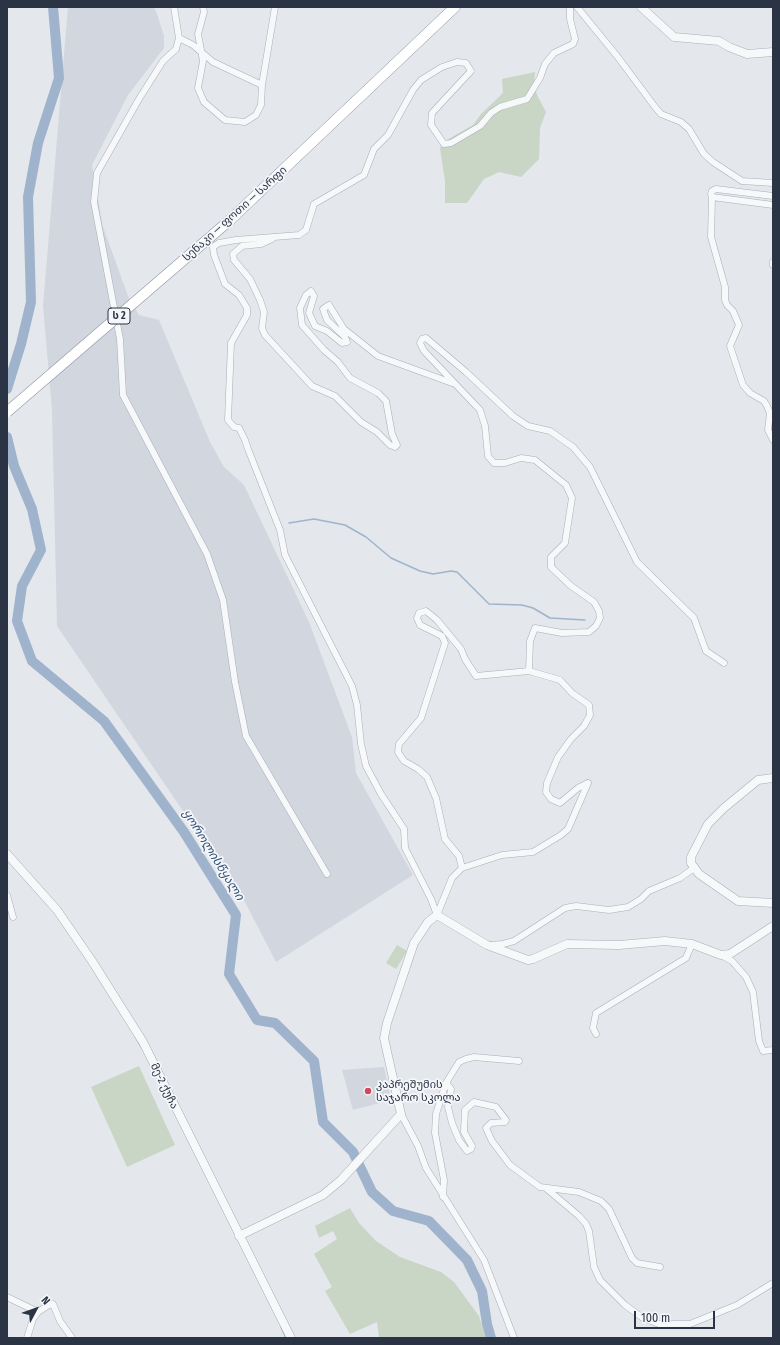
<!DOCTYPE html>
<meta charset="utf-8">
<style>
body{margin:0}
#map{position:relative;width:780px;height:1345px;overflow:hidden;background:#e4e7ec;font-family:"Fira Sans Condensed",sans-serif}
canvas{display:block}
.frame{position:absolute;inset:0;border:8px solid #2b3445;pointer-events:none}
.north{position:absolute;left:16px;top:1289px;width:40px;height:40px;-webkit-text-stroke:3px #f4f6f9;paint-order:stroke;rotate:49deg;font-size:11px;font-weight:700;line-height:16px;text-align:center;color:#2b3445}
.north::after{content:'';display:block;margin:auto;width:14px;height:18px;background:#2b3445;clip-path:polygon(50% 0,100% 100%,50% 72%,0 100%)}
.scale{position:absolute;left:634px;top:1311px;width:81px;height:18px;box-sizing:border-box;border:2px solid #2b3445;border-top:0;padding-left:5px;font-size:12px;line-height:14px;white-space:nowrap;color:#2b3445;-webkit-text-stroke:3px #f4f6f9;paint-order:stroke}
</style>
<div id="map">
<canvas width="780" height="1345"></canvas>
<div class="frame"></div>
<div class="north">N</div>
<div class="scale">100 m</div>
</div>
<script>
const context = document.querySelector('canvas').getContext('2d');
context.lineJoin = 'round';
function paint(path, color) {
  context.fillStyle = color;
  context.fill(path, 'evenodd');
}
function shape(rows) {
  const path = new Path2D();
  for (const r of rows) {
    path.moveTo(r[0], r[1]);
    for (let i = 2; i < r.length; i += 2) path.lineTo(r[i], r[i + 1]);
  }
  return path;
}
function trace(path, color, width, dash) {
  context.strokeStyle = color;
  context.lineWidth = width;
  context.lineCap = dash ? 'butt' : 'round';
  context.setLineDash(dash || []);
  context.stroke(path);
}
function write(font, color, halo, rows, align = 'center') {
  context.font = font + ' "Fira Sans Condensed","Noto Sans Georgian",sans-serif';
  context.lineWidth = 3.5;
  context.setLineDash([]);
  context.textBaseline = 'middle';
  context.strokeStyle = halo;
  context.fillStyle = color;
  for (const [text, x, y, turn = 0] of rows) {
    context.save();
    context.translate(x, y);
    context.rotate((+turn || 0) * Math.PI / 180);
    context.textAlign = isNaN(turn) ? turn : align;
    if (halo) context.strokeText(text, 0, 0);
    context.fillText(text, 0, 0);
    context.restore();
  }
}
paint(shape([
 [68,7,154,7,157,14,164,36,164,48,128,95,92,165,103,227,128,296,139,315,159,320,210,442,224,467,244,485,309,622,352,737,356,773,413,875,276,962,245,902,57,626,52,409,43,306],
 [384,1067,391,1100,353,1110,342,1070]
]), '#d2d6de');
paint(shape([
 [535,72,534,84,537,95,546,112,540,128,539,159,521,177,499,172,484,179,467,203,445,203,445,181,440,148,445,141,473,125,481,114,503,93,502,79],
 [397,945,407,951,396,969,386,963],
 [139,1066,175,1145,127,1167,91,1087],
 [350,1208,359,1223,376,1241,400,1257,441,1272,454,1282,479,1316,486,1338,379,1338,377,1322,350,1334,325,1291,332,1287,314,1254,337,1239,333,1231,319,1238,315,1226]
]), '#c9d6c5');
trace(shape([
 [289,523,314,519,345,525,366,537,391,558,420,571,433,574,451,571,457,572,489,604,522,605,533,608,550,618,585,620],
 [136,1038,142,1048],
 [281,1327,286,1338]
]), '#9fb4cc', 1.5);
trace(shape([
 [7,389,21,344,31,302,28,197,38,143,59,78,53,7],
 [7,437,14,466,32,509,41,550,22,586,17,621,32,661,104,721,184,832,236,915,229,974,257,1020,275,1023,314,1061,323,1122,353,1152,372,1192,393,1211,429,1221,467,1260,482,1291,487,1324,491,1338]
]), '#9fb4cc', 10);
const minor = shape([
 [174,7,179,38,176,49,163,61,139,99,97,173,94,202,120,339,123,395,207,554,223,600,235,682,246,736,327,874],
 [203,7,204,12,198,34,203,61,198,88,204,102,225,120,245,122,256,115,261,105,262,85,275,7],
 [577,7,617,56,655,107,661,114,681,122,689,129,704,154,713,162,742,181,773,183],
 [179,38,193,45,213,62,262,85],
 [773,196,716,189,712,191,711,194,712,197,773,205],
 [712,197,711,237,725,287,725,300,727,305,733,311,739,325,730,346,743,385,750,393,764,401,767,406,770,413,768,430,773,440],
 [272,239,261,244,242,246,233,254,234,260,250,279,260,300,264,312,262,328,265,335,312,386,335,396,361,422,377,432,390,445,395,447,397,445,392,434,386,401,378,393,350,378,338,362,324,350,302,325,300,308,306,295,311,291,314,296,309,313,315,326,327,331,342,343,347,342,345,337,327,320,323,309,329,305,344,329,378,356,452,383],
 [773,262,773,265],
 [529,671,530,641,535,628,562,633,589,632,596,626,600,618,599,611,594,602,571,586,551,567,551,557,565,543,572,498,566,485,535,460,521,458,505,463,494,463,488,456,485,426,480,410,424,351,420,343,422,339,426,338,466,372,513,416,528,426,550,431,573,447,590,467,637,562,694,618,706,651,724,663],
 [462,868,459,856,445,839,436,798,427,777,418,769,404,761,398,752,399,744,421,718,445,643,442,636,420,625,417,618,419,613,426,611,437,620,461,649,465,659,476,676,529,671,560,680,572,693,589,705,590,715,584,726,571,739,558,757,547,783,546,792,551,799,560,803,578,788,588,783],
 [7,895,13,917],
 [437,915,431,899,405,848,404,829,381,794,366,766,361,744,357,705,352,686,285,555,280,530,248,449,245,440,239,428,234,427,228,420,231,343,247,315,247,308,239,295,225,284,214,255,213,247,219,243,236,240,299,235,306,230,314,204,364,175,374,149,388,135,413,90,421,80,442,67,457,62,466,63,471,71,432,113,431,125,444,144,451,143,480,126,491,113,500,107,527,99,540,78,545,64,554,53,573,44,575,39,570,19,570,7],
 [437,915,452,878,462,868,502,855,533,852,561,835,568,829,588,783],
 [490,945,503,944,514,941,565,908,576,906,609,910,628,907,641,899,649,891,680,878,694,868],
 [721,955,732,961,746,977,753,992,759,1041,763,1051,773,1050],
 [596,1034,593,1028,596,1013,686,958,692,944],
 [446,1083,451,1089,448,1107,452,1123,459,1140,467,1151,471,1149,472,1146,464,1132,465,1110,474,1102,496,1107,506,1120,505,1122,491,1123,486,1128,492,1141,510,1165,540,1187,579,1192,601,1201,609,1209,632,1258,637,1263,660,1267],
 [401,1114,418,1146,426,1168,484,1260,514,1338],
 [547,1189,579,1216,586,1224,589,1231,594,1267,600,1280,625,1305,643,1318,659,1324,690,1324,737,1305,773,1283],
 [443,1197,444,1180,435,1133,436,1114,446,1083,459,1062,466,1059,474,1057,519,1061],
 [7,1297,38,1312],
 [27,1338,33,1319,38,1312,49,1305,53,1304,60,1321,72,1338]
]);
const tertiary = shape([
 [641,7,674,37,719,41,729,47,747,54,773,52],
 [773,778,758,780,724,808,708,824,691,857,691,863,699,874,738,901,773,903],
 [7,854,57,910,92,961,143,1042,291,1338],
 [239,1236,323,1195,341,1180,401,1114,384,1038,387,1023,414,943,428,922,437,915,487,945,528,960,533,959,567,944,619,945,665,941,692,944,721,955,730,954,773,926]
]);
const trunk = shape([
 [230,220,455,7]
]);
trace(minor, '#a9aeb7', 7);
trace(tertiary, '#a9aeb7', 9);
trace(trunk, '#8b94a3', 11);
trace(minor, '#f7f8fa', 6);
trace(tertiary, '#f7f8fa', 8);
trace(trunk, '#fff', 10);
const trunkBridge = shape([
 [7,412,230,220]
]);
trace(trunkBridge, '#8b94a3', 11, []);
trace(trunkBridge, '#fff', 10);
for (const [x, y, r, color] of [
 [368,1091,4,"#d1495b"]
]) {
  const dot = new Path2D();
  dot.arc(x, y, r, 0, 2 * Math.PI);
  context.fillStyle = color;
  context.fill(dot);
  trace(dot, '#f4f6f9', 1.5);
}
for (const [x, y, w] of [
 [119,316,22]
]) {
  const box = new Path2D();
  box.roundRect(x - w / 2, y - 8, w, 16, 3);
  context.fillStyle = '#f4f6f9';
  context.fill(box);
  trace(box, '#2b3445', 1);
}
write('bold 10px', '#2b3445', null, [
 ["ს 2",119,316]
]);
write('11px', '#2b3445', '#f4f6f9', [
 ["სენაკი — ფოთი — სარფი",235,214,-42],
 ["მე-2 ქუჩა",164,1086,64]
]);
write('11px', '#2b3445', '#f4f6f9', [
 ["კაპრეშუმის",376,1085],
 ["საჯარო სკოლა",376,1098]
], 'left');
write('italic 12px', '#34527a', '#f4f6f9', [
 ["ყოროლისწყალი",213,855,58]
]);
</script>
